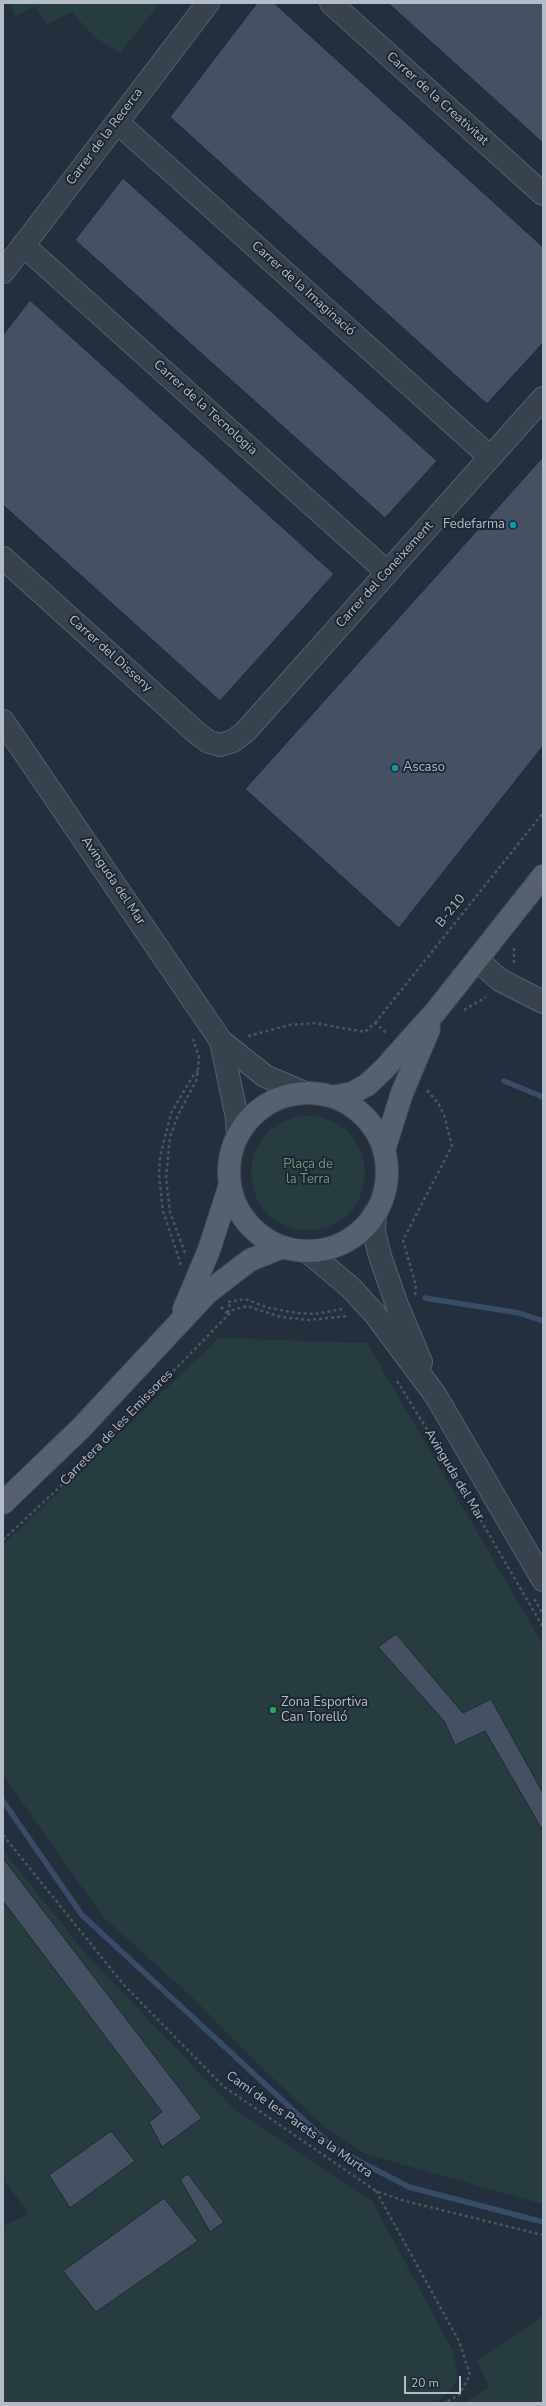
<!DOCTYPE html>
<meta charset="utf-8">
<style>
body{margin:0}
#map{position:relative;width:546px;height:2406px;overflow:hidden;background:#242f3e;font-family:"Nunito Sans",sans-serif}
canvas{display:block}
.frame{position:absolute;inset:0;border:4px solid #b4bcc9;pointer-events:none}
.scale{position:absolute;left:404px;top:2376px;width:57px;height:18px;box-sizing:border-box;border:2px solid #b4bcc9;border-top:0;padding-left:5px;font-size:12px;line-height:14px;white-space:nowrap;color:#b4bcc9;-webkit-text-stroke:3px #1d2633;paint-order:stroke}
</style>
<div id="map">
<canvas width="546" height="2406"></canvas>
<div class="frame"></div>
<div class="scale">20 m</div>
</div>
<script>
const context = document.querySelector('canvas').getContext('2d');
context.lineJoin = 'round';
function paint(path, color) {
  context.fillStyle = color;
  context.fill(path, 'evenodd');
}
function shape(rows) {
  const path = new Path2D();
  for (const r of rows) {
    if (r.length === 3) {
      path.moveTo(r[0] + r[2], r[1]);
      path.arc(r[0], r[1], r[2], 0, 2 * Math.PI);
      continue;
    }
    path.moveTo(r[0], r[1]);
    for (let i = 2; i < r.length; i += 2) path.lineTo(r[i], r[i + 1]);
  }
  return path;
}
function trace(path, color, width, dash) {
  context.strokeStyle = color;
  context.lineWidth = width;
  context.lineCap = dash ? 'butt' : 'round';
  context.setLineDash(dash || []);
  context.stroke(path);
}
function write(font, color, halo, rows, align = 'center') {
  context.font = font + ' "Nunito Sans",sans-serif';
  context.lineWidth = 4;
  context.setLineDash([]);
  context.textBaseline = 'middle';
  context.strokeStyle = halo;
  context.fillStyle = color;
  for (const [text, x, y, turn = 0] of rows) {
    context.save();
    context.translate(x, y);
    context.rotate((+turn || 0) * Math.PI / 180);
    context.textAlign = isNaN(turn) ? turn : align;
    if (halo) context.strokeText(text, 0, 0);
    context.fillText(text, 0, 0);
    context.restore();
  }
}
paint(shape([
 [10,3,160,3,120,53,93,36,72,12,47,24,35,6,15,16],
 [308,1173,57],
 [219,1338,367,1343,543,1645,543,2204,365,2154,323,2126,258,2064,193,1998,103,1917,3,1775,3,1545],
 [3,1850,86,1954,232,2107,372,2201,454,2353,458,2380,442,2399,435,2403,3,2403,3,2226,29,2214,3,2179],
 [543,2316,543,2403,463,2403,489,2387,477,2361]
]), '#263c3f');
trace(shape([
 [504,1081,543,1097],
 [425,1298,519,1313,543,1321],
 [3,1801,82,1915,334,2148,409,2187,543,2222]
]), '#394c67', 5.5);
const building = shape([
 [257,3,274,3,543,247,543,343,487,404,170,117,257,3],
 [388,3,543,3,543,143,470,77,388,3],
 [123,178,437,461,385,518,75,240,123,178],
 [30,300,334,574,220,701,3,505,3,335,30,300],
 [543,457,543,746,399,928,245,789,543,457],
 [396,1634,463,1713,491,1699,543,1793,543,1831,485,1731,455,1745,444,1721,378,1647,396,1634],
 [3,1858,202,2118,162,2147,149,2122,162,2112,3,1901,3,1858],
 [111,2131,135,2161,70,2208,49,2175,111,2131],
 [188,2174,224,2222,210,2232,180,2179,188,2174],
 [164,2198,198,2241,96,2312,63,2271,164,2198]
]);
paint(building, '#455162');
trace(building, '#1f2835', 1);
const minor = shape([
 [331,3,543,194],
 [117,122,490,457],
 [23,245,387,572],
 [3,272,208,3],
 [3,558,198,734,209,742,220,745,233,741,245,732,543,398],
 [3,721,221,1041,265,1076,305,1093],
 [477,960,500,980,543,1002],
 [221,1041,237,1118,238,1135],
 [375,1213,374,1232,380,1256,397,1305,421,1362],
 [307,1251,350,1287,375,1314,436,1396,543,1580]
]);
const major = shape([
 [308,1172,79],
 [333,1097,352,1093,367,1085,384,1069,436,1011,543,876],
 [384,1150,402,1093,429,1029],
 [184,1309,209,1250,230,1185],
 [3,1503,81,1428,207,1293,250,1260,283,1247]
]);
trace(minor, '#565f6c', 24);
trace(major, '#414a57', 24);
trace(shape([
 [514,963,514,946],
 [464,1010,486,997],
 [375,1023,543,813],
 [248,1036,290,1025,314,1023,365,1032,375,1023,388,1034],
 [185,1253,170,1212,166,1178,170,1137,178,1115,197,1079,199,1057,193,1039],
 [181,1265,163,1211,159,1176,160,1157,171,1113,193,1076,198,1071],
 [415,1295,416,1286,403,1240,452,1146,444,1115,438,1103,426,1089],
 [228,1302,245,1299,269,1308,298,1313,315,1314,342,1309],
 [221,1307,228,1314],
 [228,1313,230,1303],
 [397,1381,438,1447,543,1627],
 [3,1540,65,1482,233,1310,247,1306,281,1317,309,1320,348,1316],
 [534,1599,543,1614],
 [3,1835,124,1985,223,2086,376,2191,405,2201,543,2235],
 [376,2191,459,2341,470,2375,459,2395,444,2403]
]), '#44595c', 2.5, [3, 3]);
trace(minor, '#38414e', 22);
trace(major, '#56606e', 22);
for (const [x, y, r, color] of [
 [513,525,4,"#0f9aa8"],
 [395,768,4,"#0f9aa8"],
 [273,1710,4,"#2e9e5b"]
]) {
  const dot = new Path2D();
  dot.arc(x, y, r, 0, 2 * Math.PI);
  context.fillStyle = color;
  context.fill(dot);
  trace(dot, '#1d2633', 1.5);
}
write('13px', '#b4bcc9', '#1d2633', [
 ["Carrer de la Creativitat",437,99,42],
 ["Carrer de la Recerca",105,137,-53],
 ["Carrer de la Imaginació",303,289,42],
 ["Carrer de la Tecnologia",205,408,42],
 ["Carrer del Coneixement",385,575,-48],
 ["Carrer del Disseny",110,654,42],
 ["Avinguda del Mar",113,881,56],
 ["B-210",451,911,-51],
 ["Carretera de les Emissores",117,1428,-46],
 ["Avinguda del Mar",454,1475,59],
 ["Camí de les Parets a la Murtra",299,2125,35]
]);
write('13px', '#b4bcc9', '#1d2633', [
 ["Fedefarma",505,525,"right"],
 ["Ascaso",403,768],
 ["Zona Esportiva",281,1703],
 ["Can Torelló",281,1718]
], 'left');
write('13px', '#6b9a76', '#1d2633', [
 ["Plaça de",308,1165],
 ["la Terra",308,1180]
]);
</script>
